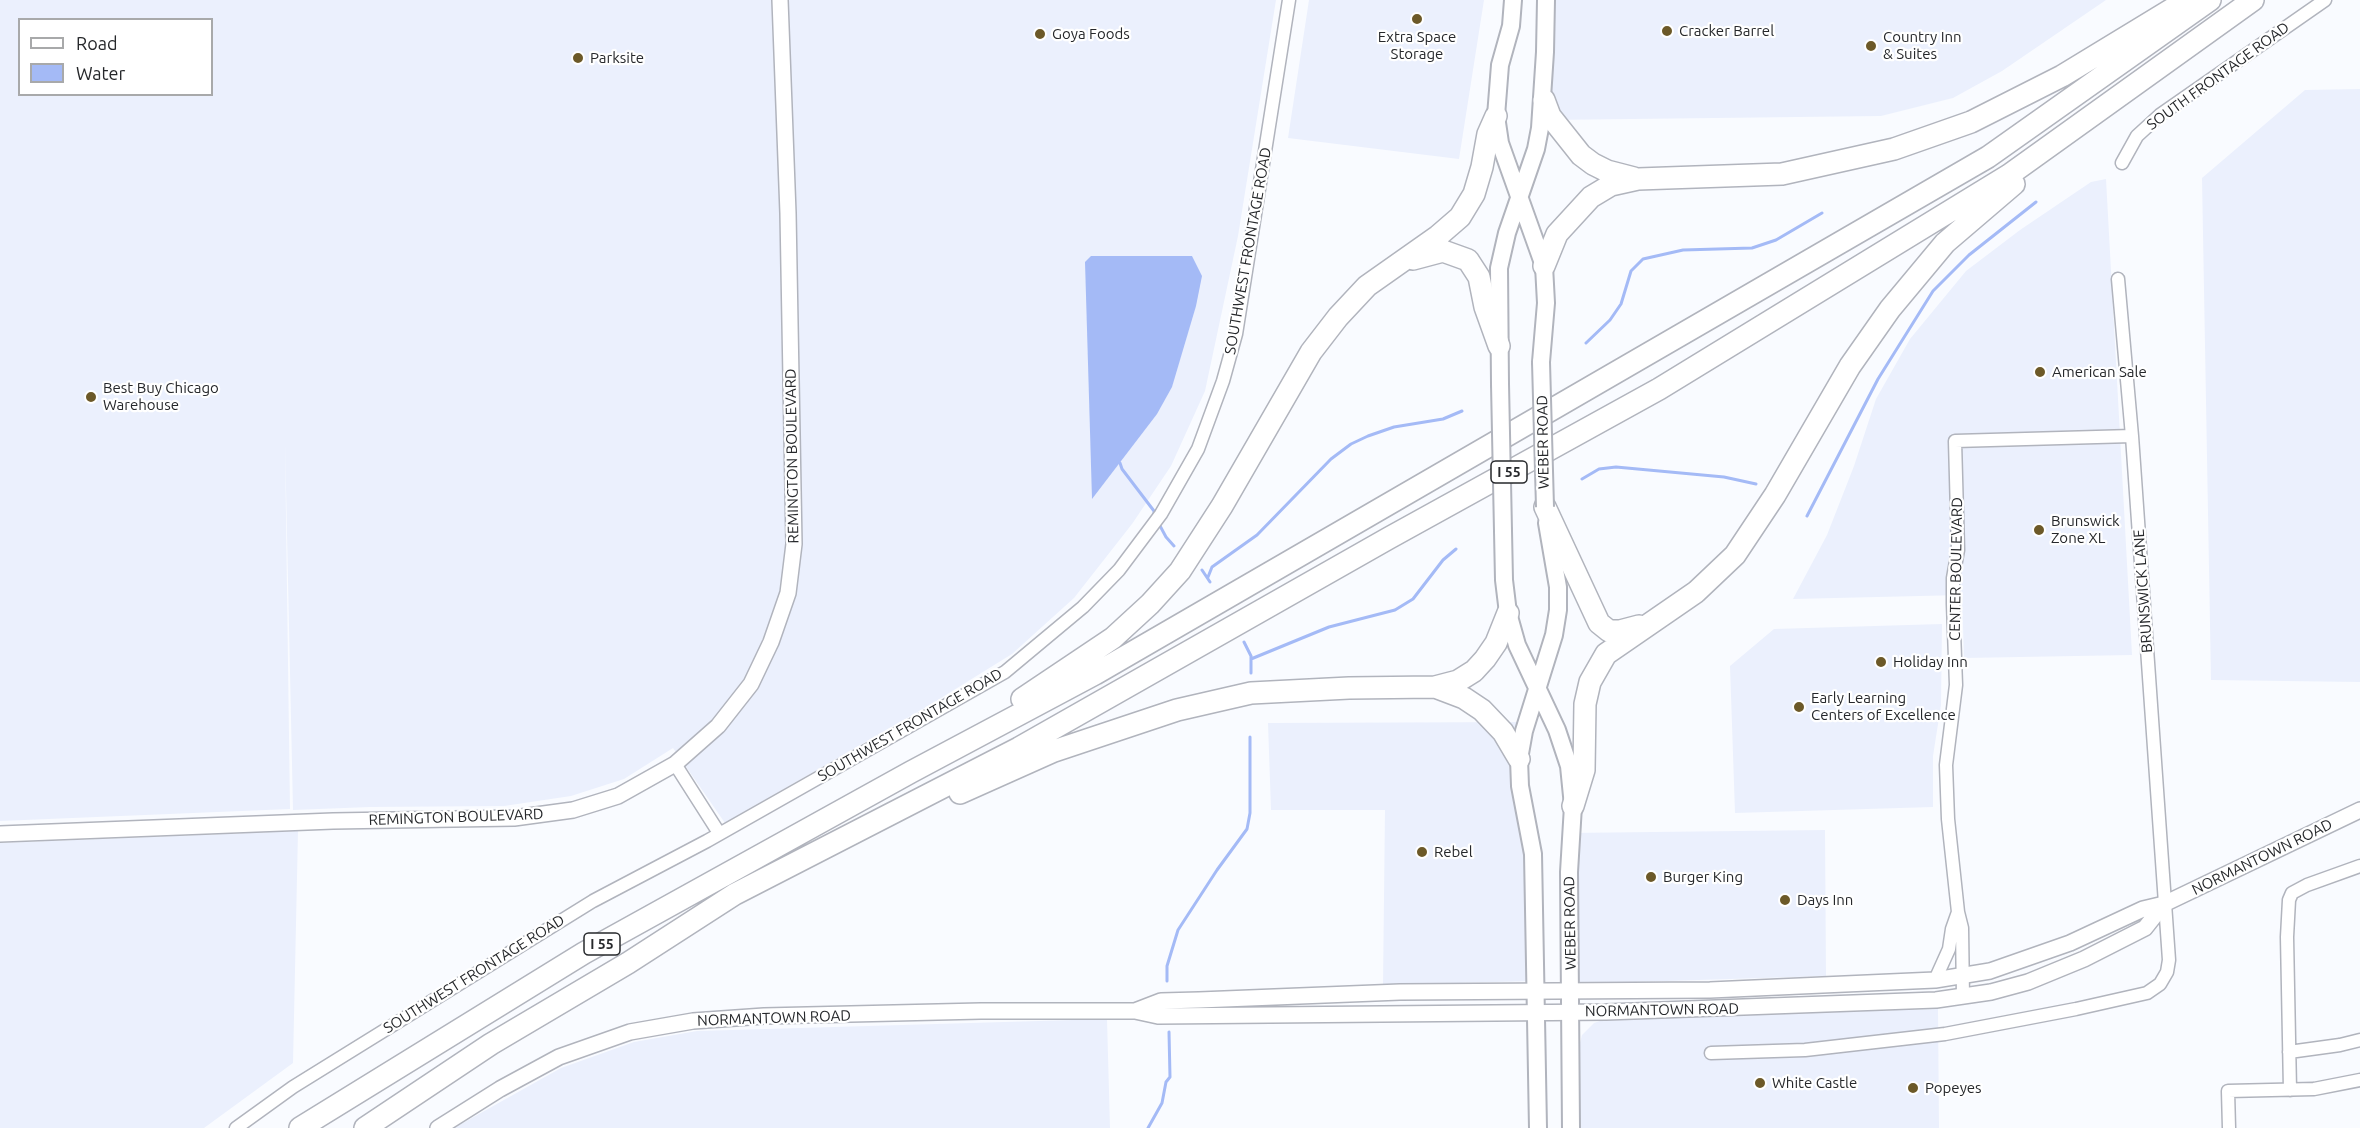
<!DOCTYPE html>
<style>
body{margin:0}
#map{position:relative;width:2360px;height:1128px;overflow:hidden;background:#f9fbff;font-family:Ubuntu,sans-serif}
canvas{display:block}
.legend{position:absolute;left:18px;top:18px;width:195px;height:78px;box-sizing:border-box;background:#fff;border:2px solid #a8a9aa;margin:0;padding:8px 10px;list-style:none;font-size:18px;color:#26282b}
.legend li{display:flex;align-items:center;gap:12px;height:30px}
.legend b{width:30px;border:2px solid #a8a9aa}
</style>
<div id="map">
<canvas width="2360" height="1128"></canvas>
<ul class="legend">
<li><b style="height:8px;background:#fff"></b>Road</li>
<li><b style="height:16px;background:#a4baf6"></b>Water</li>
</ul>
</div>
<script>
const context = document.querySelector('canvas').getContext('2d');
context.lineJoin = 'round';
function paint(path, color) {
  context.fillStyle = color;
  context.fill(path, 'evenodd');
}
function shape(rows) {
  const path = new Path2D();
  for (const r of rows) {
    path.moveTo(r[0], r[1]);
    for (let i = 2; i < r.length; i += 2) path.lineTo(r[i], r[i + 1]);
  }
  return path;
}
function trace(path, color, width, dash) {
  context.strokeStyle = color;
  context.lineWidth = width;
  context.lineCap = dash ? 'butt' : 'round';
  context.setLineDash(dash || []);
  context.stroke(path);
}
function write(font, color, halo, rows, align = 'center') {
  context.font = font + ' Ubuntu,sans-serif';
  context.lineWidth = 4.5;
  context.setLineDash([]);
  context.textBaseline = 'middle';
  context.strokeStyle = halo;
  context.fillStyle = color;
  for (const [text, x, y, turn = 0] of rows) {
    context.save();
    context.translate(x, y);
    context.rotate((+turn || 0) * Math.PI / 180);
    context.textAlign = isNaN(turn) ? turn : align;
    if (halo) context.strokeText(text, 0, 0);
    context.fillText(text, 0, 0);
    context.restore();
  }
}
paint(shape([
 [0,0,1276,0,1238,236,1205,391,1171,466,1132,524,1074,598,1012,654,928,706,725,823,673,748,624,779,571,796,504,806,370,807,293,810,285,442,290,809,0,821],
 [20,20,212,20,212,94,20,94],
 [1309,0,1484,0,1459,159,1288,138],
 [1547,0,2106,0,2002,71,1953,98,1881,116,1549,120],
 [2360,89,2360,682,2211,680,2202,178,2305,90],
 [2106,179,2132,655,1964,658,1962,595,1793,599,1827,535,1854,466,1876,399,1910,339,1966,271,2020,230,2091,182],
 [1942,624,1941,705,1933,756,1933,807,1735,813,1730,666,1774,629],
 [1528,722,1527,819,1533,981,1383,985,1385,810,1271,810,1268,723],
 [1825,830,1826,976,1570,984,1568,833],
 [298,831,293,1063,204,1128,0,1128,0,843],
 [1938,1009,1939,1128,1577,1128,1577,1054,1582,1035,1594,1023,1612,1017],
 [1107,1019,1110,1128,454,1128,561,1068,634,1042,697,1031]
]), '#ebf0fd');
paint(shape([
 [1091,256,1192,256,1202,276,1196,306,1172,387,1157,414,1092,499,1085,262]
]), '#a4baf6');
trace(shape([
 [1586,343,1610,320,1621,304,1631,271,1643,259,1683,250,1752,248,1776,240,1822,213],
 [1120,463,1122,469,1154,511,1154,516],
 [1582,479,1599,469,1616,467,1724,477,1756,484],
 [1807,516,1878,379,1933,291,1969,255,2036,202],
 [1159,524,1166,537,1174,546],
 [1202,570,1210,582],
 [1208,577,1212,567,1257,535,1331,459,1351,444,1368,436,1394,427,1443,419,1462,411],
 [1244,642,1251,656,1251,673],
 [1251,659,1329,627,1395,610,1413,599,1443,560,1456,549],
 [1167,981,1167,966,1178,930,1217,870,1247,829,1250,813,1250,737],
 [1148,1128,1162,1103,1166,1082,1170,1077,1169,1032]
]), '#a4baf6', 3);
const minor = shape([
 [2122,163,2137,136,2160,115,2325,0],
 [675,764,719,833],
 [1935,980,1949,949,1952,929,1958,912],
 [1963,997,1962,928,1958,912,1948,819,1946,765,1956,685,1953,604,1953,578,1958,550,1955,441,2132,436],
 [2289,1052,2340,1045,2360,1040],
 [1711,1053,1805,1050,1945,1034,2076,1009,2147,993,2160,984,2167,972,2169,960,2132,436,2118,279],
 [2290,1090,2287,937,2289,900,2292,893,2307,885,2360,866],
 [236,1128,293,1087,593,901,707,841,1005,672,1083,607,1119,570,1161,514,1198,449,1223,381,1236,334,1289,0],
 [2229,1128,2228,1091,2314,1089,2360,1080]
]);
const tertiary = shape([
 [0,834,333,821,514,818,573,810,618,796,675,764,718,726,751,684,771,642,788,593,794,544,788,213,780,0],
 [1135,1011,1161,1001,1199,1000,1400,992,1710,990,1935,980,1990,971,2070,943,2143,909,2164,904,2360,810],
 [438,1128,500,1089,559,1057,630,1032,693,1021,764,1016,981,1011,1135,1011,1158,1016,1606,1012,1936,1000,1991,992,2028,982,2084,959,2145,928,2164,904]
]);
const secondary = shape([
 [1513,0,1511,26,1500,65,1496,116,1500,143,1544,266,1546,303,1541,362],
 [1500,384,1499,268,1507,233,1536,149,1540,128,1545,52,1546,0],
 [1503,531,1504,580,1508,613,1517,645,1557,730,1569,766,1573,806,1569,872,1571,1128],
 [1538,1128,1533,854,1520,786,1519,759,1524,731,1554,635,1558,610,1558,587,1547,523]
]);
const motorway = shape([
 [1544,100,1550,116,1581,155,1593,164,1607,171,1634,178],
 [1413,259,1443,251,1468,260,1479,277,1485,307,1499,346],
 [1544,266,1557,234,1591,197,1611,185,1638,179,1782,174,1894,149,1971,122,2062,76,2187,0],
 [1545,507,1599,623,1609,631,1620,631,1639,626],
 [1435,687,1464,698,1482,710,1503,732,1519,759],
 [1022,699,1113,638,1150,604,1180,571,1222,506,1311,352,1338,317,1367,286,1438,236,1460,217,1474,194,1482,167,1488,134,1496,116],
 [960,793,1054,751,1177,710,1251,693,1349,688,1435,687,1458,681,1474,671,1485,659,1496,643,1508,613],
 [1573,806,1584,770,1585,704,1590,682,1606,654,1696,592,1735,555,1775,495,1850,366,1890,309,1945,243,2014,184],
 [300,1128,584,953,911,772,1095,674,1988,157,2210,0],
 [365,1128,491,1044,628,963,735,894,1019,748,1389,538,1659,389,2009,175,2253,0]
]);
trace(minor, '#b1b4bd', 15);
trace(tertiary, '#b1b4bd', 18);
trace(secondary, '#b1b4bd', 20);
trace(motorway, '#b1b4bd', 24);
trace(minor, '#fff', 12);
trace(tertiary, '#fff', 15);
trace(secondary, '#fff', 16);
trace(motorway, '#fff', 21);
const secondaryBridge = shape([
 [1541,362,1545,507],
 [1500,384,1503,531]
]);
trace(secondaryBridge, '#b1b4bd', 20, []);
trace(secondaryBridge, '#fff', 16);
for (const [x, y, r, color] of [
 [1417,19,6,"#6c5928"],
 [1667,31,6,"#6c5928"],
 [1040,34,6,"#6c5928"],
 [1871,46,6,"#6c5928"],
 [578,58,6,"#6c5928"],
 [2040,372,6,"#6c5928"],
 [91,397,6,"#6c5928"],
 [2039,530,6,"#6c5928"],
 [1881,662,6,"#6c5928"],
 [1799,707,6,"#6c5928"],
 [1422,852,6,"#6c5928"],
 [1651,877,6,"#6c5928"],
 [1785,900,6,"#6c5928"],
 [1760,1083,6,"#6c5928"],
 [1913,1088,6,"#6c5928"]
]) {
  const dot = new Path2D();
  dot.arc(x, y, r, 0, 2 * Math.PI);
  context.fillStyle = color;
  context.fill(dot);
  trace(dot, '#fff', 2);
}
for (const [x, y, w] of [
 [1509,472,36],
 [602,944,36]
]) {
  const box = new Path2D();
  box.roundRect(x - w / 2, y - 11, w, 22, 4.5);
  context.fillStyle = '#fff';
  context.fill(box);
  trace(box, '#26282b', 1.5);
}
write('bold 14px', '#26282b', null, [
 ["I 55",1509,472],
 ["I 55",602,944]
]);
write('15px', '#26282b', '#fff', [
 ["Cracker Barrel",1679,31],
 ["Goya Foods",1052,34],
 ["Extra Space",1417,37,"center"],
 ["Storage",1417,54,"center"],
 ["Country Inn",1883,37],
 ["& Suites",1883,54],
 ["Parksite",590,58],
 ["American Sale",2052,372],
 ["Best Buy Chicago",103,388],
 ["Warehouse",103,405],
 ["Brunswick",2051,521],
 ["Zone XL",2051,538],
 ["Holiday Inn",1893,662],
 ["Early Learning",1811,698],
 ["Centers of Excellence",1811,715],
 ["Rebel",1434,852],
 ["Burger King",1663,877],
 ["Days Inn",1797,900],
 ["White Castle",1772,1083],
 ["Popeyes",1925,1088]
], 'left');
write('15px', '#26282b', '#fff', [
 ["SOUTH FRONTAGE ROAD",2218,76,-36],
 ["SOUTHWEST FRONTAGE ROAD",1248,251,-80],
 ["WEBER ROAD",1543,442,-91],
 ["REMINGTON BOULEVARD",792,456,-91],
 ["CENTER BOULEVARD",1956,569,-89],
 ["BRUNSWICK LANE",2143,591,-94],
 ["SOUTHWEST FRONTAGE ROAD",910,725,-30],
 ["REMINGTON BOULEVARD",456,817,-2],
 ["NORMANTOWN ROAD",2262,857,-26],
 ["WEBER ROAD",1570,923,-91],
 ["SOUTHWEST FRONTAGE ROAD",474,974,-32],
 ["NORMANTOWN ROAD",1662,1010,-1],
 ["NORMANTOWN ROAD",774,1018,-2]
]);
</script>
